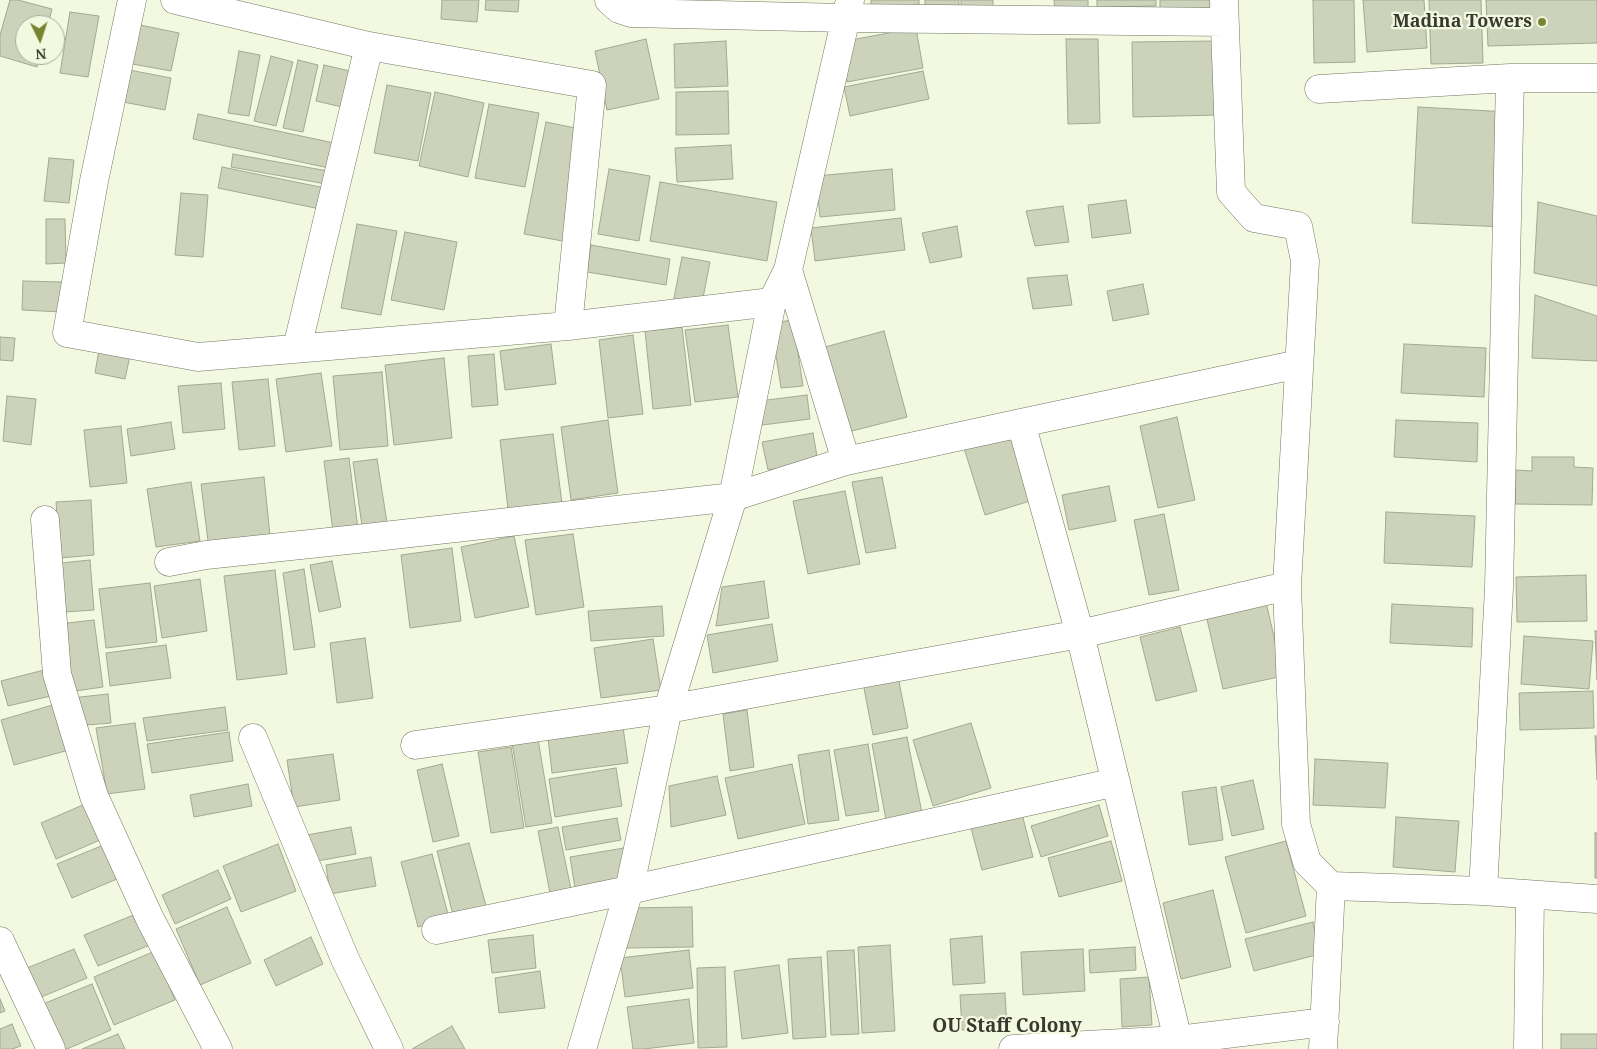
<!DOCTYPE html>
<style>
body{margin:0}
#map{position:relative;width:1597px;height:1049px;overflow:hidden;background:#f3f9e0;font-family:"Noto Serif",serif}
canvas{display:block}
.north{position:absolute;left:15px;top:15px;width:50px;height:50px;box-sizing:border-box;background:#f3f9e0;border:1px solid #a8ac99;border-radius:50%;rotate:176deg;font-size:14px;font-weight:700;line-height:20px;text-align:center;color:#37392f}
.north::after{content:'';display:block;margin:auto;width:18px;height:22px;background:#778532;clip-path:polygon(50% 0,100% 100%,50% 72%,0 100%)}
</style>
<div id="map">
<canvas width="1597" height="1049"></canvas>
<div class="north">N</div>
</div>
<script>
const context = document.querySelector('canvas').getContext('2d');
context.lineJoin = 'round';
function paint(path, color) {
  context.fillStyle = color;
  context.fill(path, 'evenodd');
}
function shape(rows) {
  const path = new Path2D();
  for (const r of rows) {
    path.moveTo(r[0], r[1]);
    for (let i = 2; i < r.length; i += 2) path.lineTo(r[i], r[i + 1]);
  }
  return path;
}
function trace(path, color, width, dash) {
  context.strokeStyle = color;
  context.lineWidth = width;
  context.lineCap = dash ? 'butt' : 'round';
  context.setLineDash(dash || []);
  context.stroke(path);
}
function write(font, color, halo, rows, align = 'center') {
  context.font = font + ' "Noto Serif",serif';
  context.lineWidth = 4.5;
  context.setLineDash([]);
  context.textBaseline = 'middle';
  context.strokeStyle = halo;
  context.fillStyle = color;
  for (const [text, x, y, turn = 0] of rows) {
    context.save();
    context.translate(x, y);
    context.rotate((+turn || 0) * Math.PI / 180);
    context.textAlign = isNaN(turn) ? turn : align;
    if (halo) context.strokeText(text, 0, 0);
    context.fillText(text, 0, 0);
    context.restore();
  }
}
const building = shape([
 [10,0,18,0,52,9,48,25,25,25,25,55,40,55,37,67,0,56,0,35,10,0],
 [442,0,479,0,477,22,441,19,442,0],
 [486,0,519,0,518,12,485,10,486,0],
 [871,0,919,0,919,8,871,9,871,0],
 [925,0,959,0,959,6,925,6,925,0],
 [961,0,993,0,993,15,961,16,961,0],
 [1054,0,1088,0,1088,9,1055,10,1054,0],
 [1097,0,1156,0,1156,6,1097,7,1097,0],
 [1160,0,1217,0,1217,8,1160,9,1160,0],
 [1313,0,1354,0,1355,62,1314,63,1313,0],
 [1363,0,1424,0,1427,48,1367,52,1363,0],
 [1429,0,1481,0,1483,63,1431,64,1429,0],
 [1486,0,1597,0,1597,43,1488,46,1486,0],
 [70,12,99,16,88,77,60,73,70,12],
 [135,24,179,33,171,71,127,63,135,24],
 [916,28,923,68,847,82,840,42,916,28],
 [646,39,659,99,607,110,595,51,646,39],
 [1066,39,1098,39,1100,123,1068,124,1066,39],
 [726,41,728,86,675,88,674,44,726,41],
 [1217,41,1219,115,1133,117,1132,42,1217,41],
 [239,51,260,55,249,116,228,113,239,51],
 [271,56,293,62,276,126,254,121,271,56],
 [298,60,318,65,303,132,283,128,298,60],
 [324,65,350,71,342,107,316,101,324,65],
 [124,69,171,78,165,110,118,101,124,69],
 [923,71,929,99,850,116,844,87,923,71],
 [387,85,431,93,418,161,374,153,387,85],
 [728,91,729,134,676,135,676,92,728,91],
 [435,92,484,103,468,177,419,166,435,92],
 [489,104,539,113,525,187,475,178,489,104],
 [1418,107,1509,112,1505,227,1412,223,1418,107],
 [198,114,334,143,329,168,193,139,198,114],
 [546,122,580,129,568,242,524,234,546,122],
 [731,145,733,179,677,182,675,148,731,145],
 [233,154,328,171,326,184,231,167,233,154],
 [49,158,74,160,69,203,44,201,49,158],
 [222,167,325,188,320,209,218,188,222,167],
 [609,169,650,176,639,241,598,234,609,169],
 [892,169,895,210,820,217,816,176,892,169],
 [660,182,777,202,767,261,650,241,660,182],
 [181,193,208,195,203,257,175,255,181,193],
 [1126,200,1131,233,1092,238,1088,205,1126,200],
 [1538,202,1597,216,1597,286,1534,273,1538,202],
 [1063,206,1069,242,1035,246,1026,211,1063,206],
 [901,218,905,250,815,261,811,228,901,218],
 [46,219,65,219,66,263,46,264,46,219],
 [357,224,397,231,381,315,341,308,357,224],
 [957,226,962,257,930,263,922,233,957,226],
 [405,232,457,242,444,310,391,300,405,232],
 [591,245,670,259,666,285,587,272,591,245],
 [682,257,710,262,701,308,673,303,682,257],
 [1067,275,1072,305,1033,309,1027,278,1067,275],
 [23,281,62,282,61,312,22,310,23,281],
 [1143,284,1149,314,1113,321,1107,291,1143,284],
 [1535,295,1597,316,1597,361,1532,358,1535,295],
 [793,320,803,386,781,388,771,323,793,320],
 [728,325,738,397,695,402,685,330,728,325],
 [682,327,691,405,653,409,645,331,682,327],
 [884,331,907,417,848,432,825,347,884,331],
 [633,335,643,414,608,418,599,340,633,335],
 [0,337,15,338,13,361,0,360,0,337],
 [100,344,131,351,125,379,95,373,100,344],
 [551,344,556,384,505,390,500,351,551,344],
 [1404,344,1486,348,1484,397,1401,393,1404,344],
 [494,354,498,405,472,407,468,356,494,354],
 [444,358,452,438,394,445,385,365,444,358],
 [382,372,388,446,340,450,333,376,382,372],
 [321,373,332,446,286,452,276,379,321,373],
 [268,379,275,446,239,450,232,382,268,379],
 [221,383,225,429,183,433,178,386,221,383],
 [807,395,810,419,762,425,759,401,807,395],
 [7,396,36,399,31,445,3,441,7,396],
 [1177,417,1195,500,1158,508,1140,426,1177,417],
 [608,420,618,493,571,500,561,427,608,420],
 [1396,420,1478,423,1477,462,1394,457,1396,420],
 [171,422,175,449,131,456,127,429,171,422],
 [121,426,127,483,90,487,84,430,121,426],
 [1011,430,1033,500,985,515,963,445,1011,430],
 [813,433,818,462,768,470,762,442,813,433],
 [553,434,562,503,508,509,500,440,553,434],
 [1532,457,1574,457,1574,467,1593,468,1592,505,1515,504,1516,470,1532,471,1532,457],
 [349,458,358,529,333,532,324,461,349,458],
 [377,459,388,529,363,533,353,462,377,459],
 [264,477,270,535,208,541,201,484,264,477],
 [882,477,896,548,866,553,852,482,882,477],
 [191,482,200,541,156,547,147,489,191,482],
 [1109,486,1116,521,1069,530,1062,495,1109,486],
 [845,491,860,564,808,574,793,501,845,491],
 [91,500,94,555,60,558,56,502,91,500],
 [1386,512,1475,516,1472,567,1384,563,1386,512],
 [1164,514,1179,590,1149,595,1134,520,1164,514],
 [573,534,584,607,536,615,525,540,573,534],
 [514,536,529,607,475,618,461,547,514,536],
 [452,548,461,621,410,628,401,555,452,548],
 [90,560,94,610,65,612,61,563,90,560],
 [332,561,341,607,319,612,310,565,332,561],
 [304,569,315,647,294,650,283,573,304,569],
 [275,570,287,674,237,680,224,576,275,570],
 [1586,575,1587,621,1517,622,1516,577,1586,575],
 [200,579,207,631,162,638,154,586,200,579],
 [764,581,769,618,716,626,722,587,764,581],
 [150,583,157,642,106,648,99,589,150,583],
 [1266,602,1283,676,1223,689,1206,615,1266,602],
 [1392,604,1473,608,1472,647,1390,643,1392,604],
 [662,606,664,636,591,641,588,611,662,606],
 [94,620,103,687,68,692,59,624,94,620],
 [772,624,778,661,713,673,707,635,772,624],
 [1180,627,1197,691,1156,701,1140,637,1180,627],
 [1595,631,1597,631,1597,680,1595,631],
 [1524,636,1593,641,1589,689,1521,684,1524,636],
 [365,638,373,698,337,703,330,643,365,638],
 [653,639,661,690,601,698,594,648,653,639],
 [166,645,171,678,110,686,106,653,166,645],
 [48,669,55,695,8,706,1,681,48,669],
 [897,671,908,728,873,735,862,678,897,671],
 [1593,691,1594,728,1520,730,1519,693,1593,691],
 [108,694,111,723,74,726,71,698,108,694],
 [56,704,69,750,14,765,1,720,56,704],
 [225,707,228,730,147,741,143,718,225,707],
 [747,710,754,767,730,771,723,714,747,710],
 [135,723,145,789,107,794,96,728,135,723],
 [971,723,991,788,933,806,913,740,971,723],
 [623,727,628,763,552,773,548,738,623,727],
 [229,732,233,761,152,773,147,744,229,732],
 [1595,736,1597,736,1597,780,1595,736],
 [907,737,922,813,886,820,872,744,907,737],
 [538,739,552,823,526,827,512,743,538,739],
 [868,744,879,811,846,816,834,750,868,744],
 [511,747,524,828,491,833,478,752,511,747],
 [829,750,839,820,808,824,798,755,829,750],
 [333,754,340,800,294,807,287,760,333,754],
 [1315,759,1388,763,1385,808,1313,805,1315,759],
 [442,764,459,836,433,842,417,770,442,764],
 [792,764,805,824,738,839,725,778,792,764],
 [616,768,622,806,555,817,549,779,616,768],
 [717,776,726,815,671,827,669,786,717,776],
 [1253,780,1264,829,1232,836,1221,787,1253,780],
 [248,784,252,806,194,817,190,795,248,784],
 [1216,787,1223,840,1189,845,1182,792,1216,787],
 [92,801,107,837,56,859,41,823,92,801],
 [1099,805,1108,836,1041,857,1031,826,1099,805],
 [1022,814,1033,857,982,870,971,828,1022,814],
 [1396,817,1459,821,1455,872,1393,867,1396,817],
 [617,818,621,840,566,850,562,827,617,818],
 [351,827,356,854,312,862,307,835,351,827],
 [558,827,571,889,550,893,538,831,558,827],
 [1595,833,1597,833,1597,878,1595,878,1595,833],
 [1111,841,1122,881,1059,897,1048,858,1111,841],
 [1286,841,1306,916,1246,933,1225,857,1286,841],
 [111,842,124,876,72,898,57,864,111,842],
 [469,843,486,906,453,915,437,851,469,843],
 [278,844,296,891,241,912,223,866,278,844],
 [624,848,629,880,575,888,570,857,624,848],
 [432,854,449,918,418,927,401,862,432,854],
 [371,857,376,886,330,894,326,865,371,857],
 [218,870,231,899,175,924,162,895,218,870],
 [1213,890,1231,967,1181,979,1163,903,1213,890],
 [227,907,251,963,200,985,176,929,227,907],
 [692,907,693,947,627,948,626,908,692,907],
 [136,914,150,945,98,966,84,935,136,914],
 [1313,922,1320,954,1254,971,1245,939,1313,922],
 [533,935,536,968,492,973,488,940,533,935],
 [982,936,985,983,953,985,950,939,982,936],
 [311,937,323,964,276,986,264,960,311,937],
 [890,945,895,1031,862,1033,858,947,890,945],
 [1135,947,1136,970,1090,973,1089,950,1135,947],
 [74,949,87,978,39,998,27,968,74,949],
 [1083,949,1085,991,1023,995,1021,952,1083,949],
 [689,950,693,988,625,997,620,958,689,950],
 [854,950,859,1034,831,1035,827,951,854,950],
 [155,951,175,1000,114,1025,94,977,155,951],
 [821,957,826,1037,793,1039,788,959,821,957],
 [779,965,788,1033,742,1039,734,971,779,965],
 [725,967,727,1047,698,1048,697,968,725,967],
 [540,971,545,1008,499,1013,495,978,540,971],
 [1149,977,1152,1025,1122,1027,1120,979,1149,977],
 [92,984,111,1030,67,1049,55,1049,38,1006,92,984],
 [1005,993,1007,1027,962,1030,960,995,1005,993],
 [0,999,5,1011,0,1013,0,999],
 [689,999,694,1043,644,1049,633,1049,627,1007,689,999],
 [12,1024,21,1046,12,1049,0,1049,0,1029,12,1024],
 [452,1026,465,1049,412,1049,452,1026],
 [118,1034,125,1049,82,1049,118,1034],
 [1561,1034,1597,1034,1597,1049,1561,1049,1561,1034]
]);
paint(building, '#cdd3bb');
trace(building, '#a3a991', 1);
const minor = shape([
 [132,0,94,181,67,333,198,357,568,326,772,302],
 [175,0,369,46,592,85,568,326],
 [609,0,619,9,631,13,845,18,1224,22],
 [1224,0,1231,192,1254,218,1298,226,1305,261,1287,586,1296,824,1307,862,1331,886,1483,891,1597,899],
 [1319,89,1510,78,1597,78],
 [788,270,846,461],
 [297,348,369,46],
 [1021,423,1299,364],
 [45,520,57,674,94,796,150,919,218,1049],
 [169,562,206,555,357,539,733,497,846,461,1021,423,1080,634,1178,1040,1013,1049],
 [253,738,345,959,389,1049],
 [415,745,668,709,1080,634,1287,586],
 [1483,891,1499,588,1510,78],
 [436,930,629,890,1116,782],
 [0,941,51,1049],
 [1178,1040,1325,1022],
 [582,1049,629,890,668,709,733,497,772,302,788,270,850,0],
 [1323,1049,1331,886],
 [1528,1049,1530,895]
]);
trace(minor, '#717660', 29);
trace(minor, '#fff', 28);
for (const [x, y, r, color] of [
 [1542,22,5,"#778532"]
]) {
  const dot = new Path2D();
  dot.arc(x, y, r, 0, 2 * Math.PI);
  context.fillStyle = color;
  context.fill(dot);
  trace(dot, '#f3f9e0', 2);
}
write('bold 18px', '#37392f', '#f3f9e0', [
 ["Madina Towers",1532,22]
], 'right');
write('bold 19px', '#37392f', '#f3f9e0', [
 ["OU Staff Colony",1007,1027]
]);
</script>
